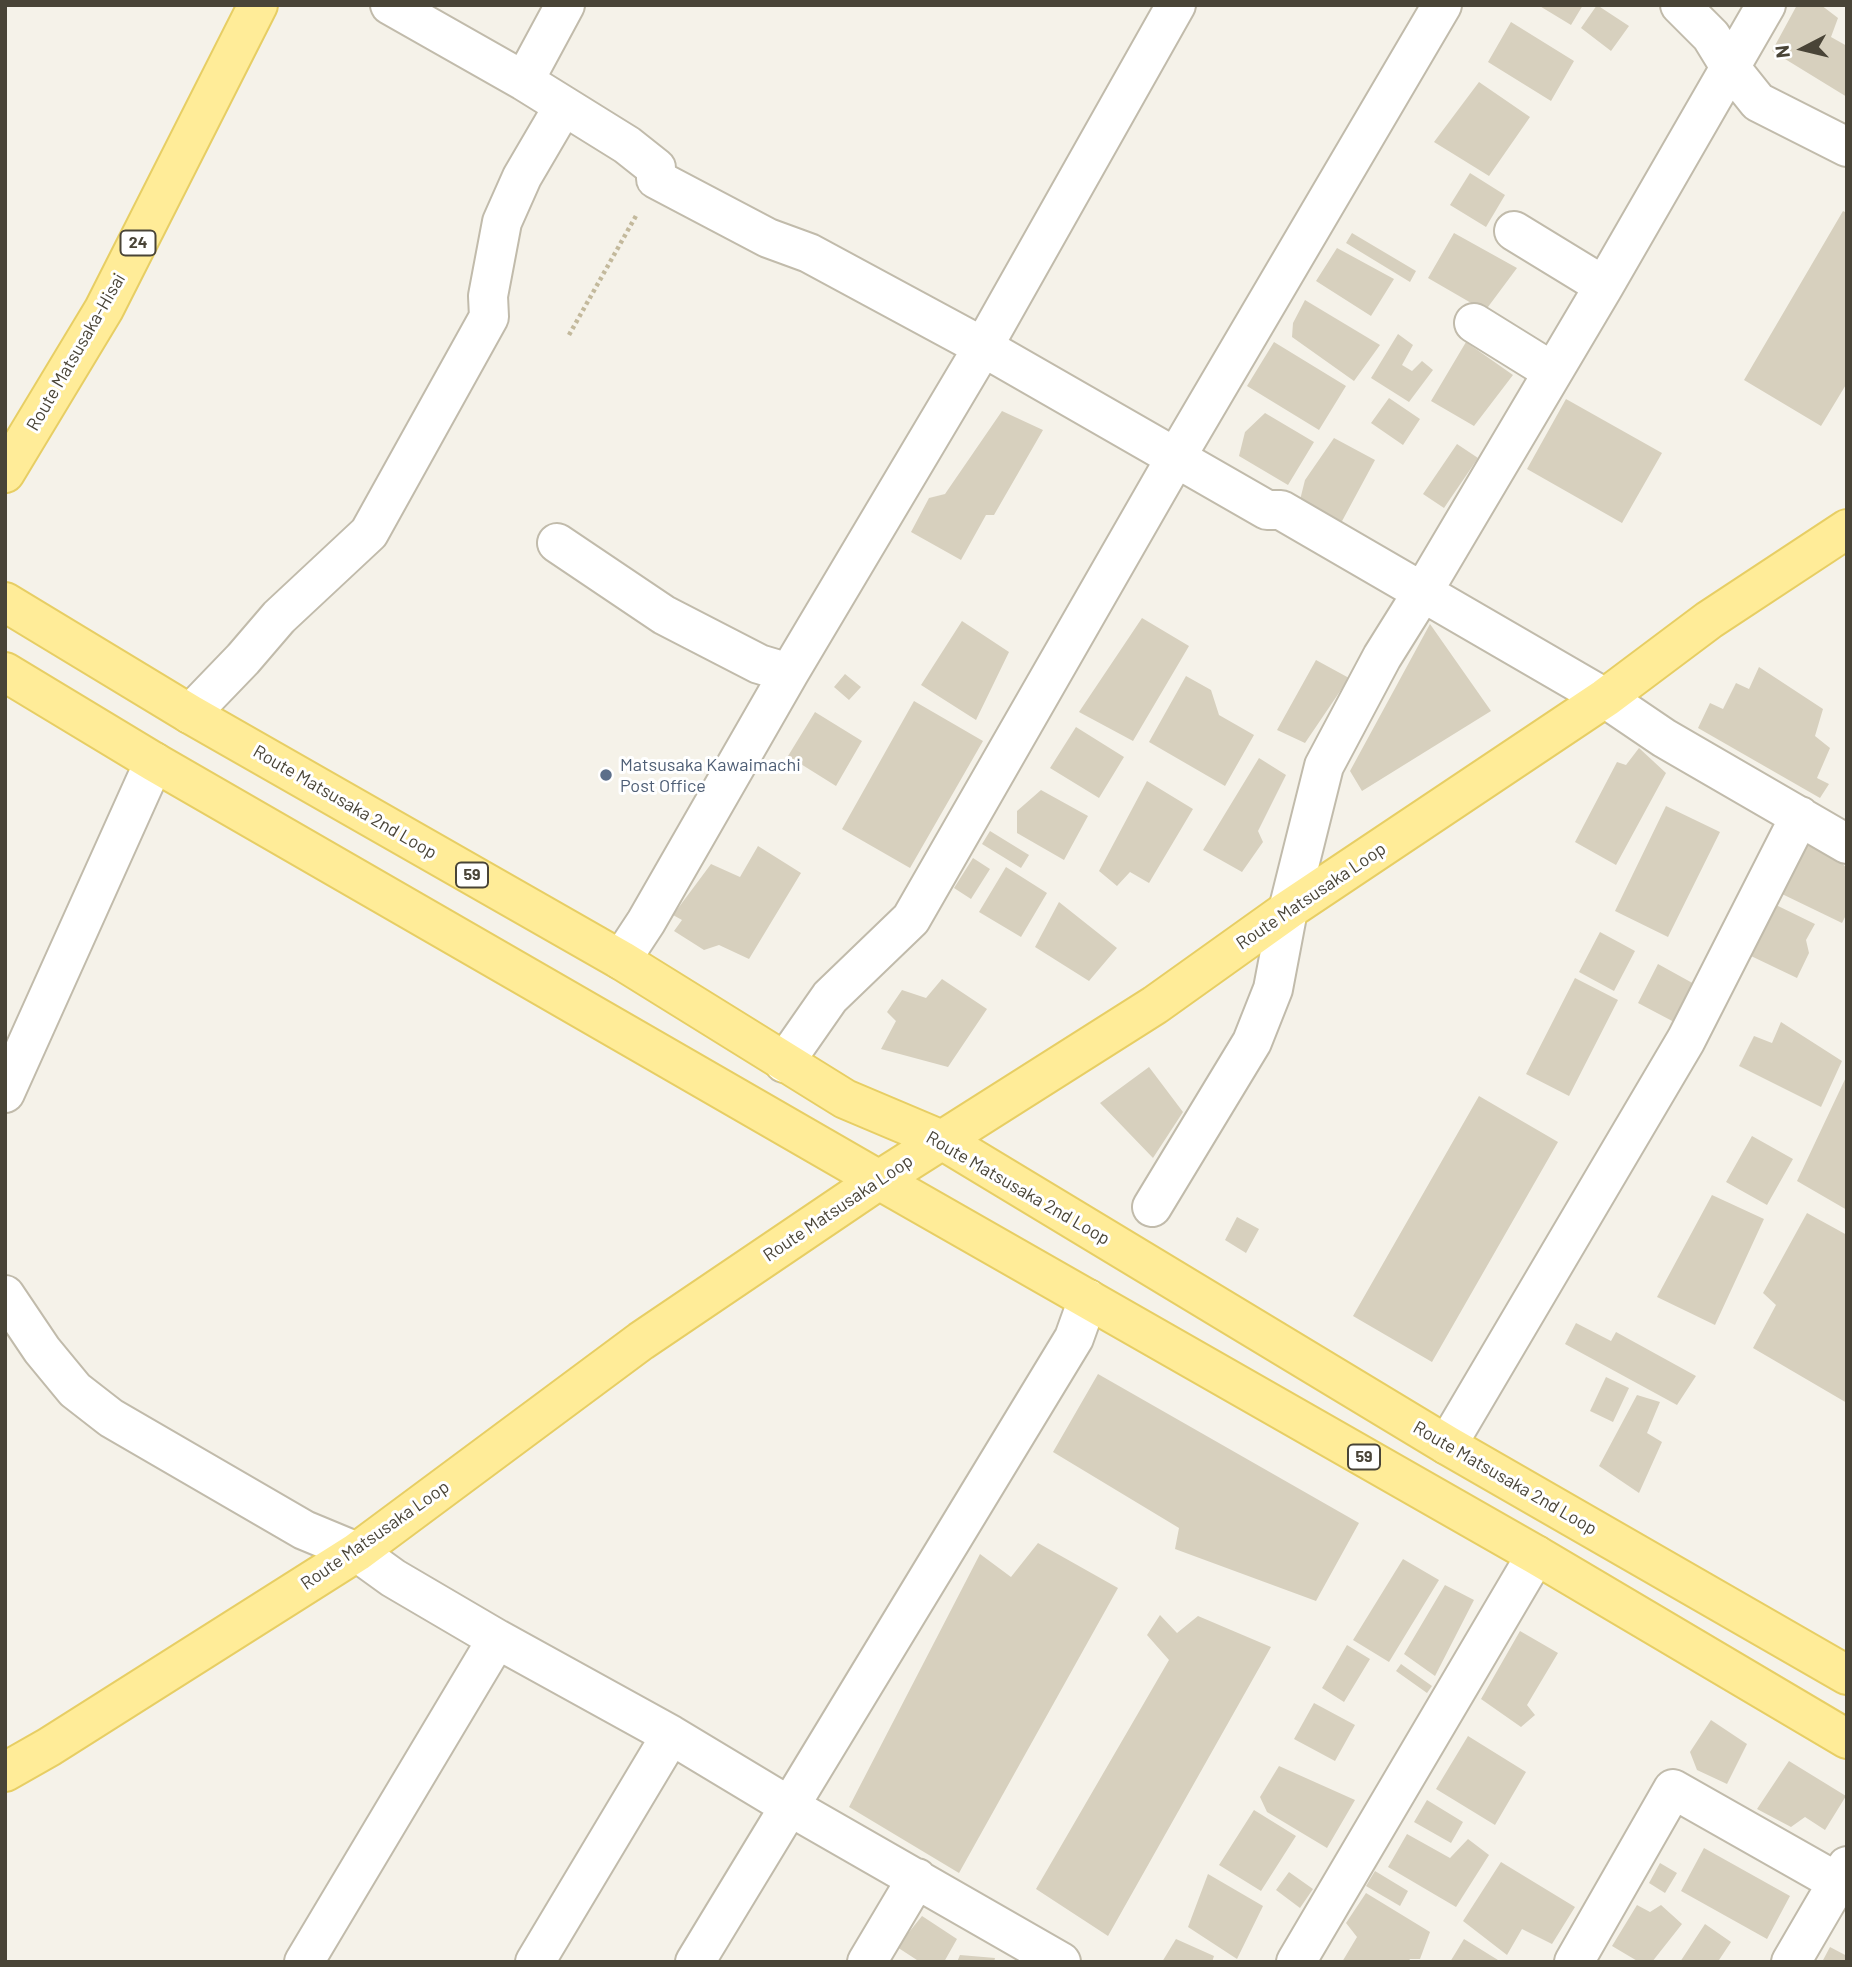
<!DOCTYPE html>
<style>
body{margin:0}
#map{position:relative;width:1852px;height:1967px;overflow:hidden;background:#f5f2e9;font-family:Barlow,sans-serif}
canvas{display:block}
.frame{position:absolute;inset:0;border:7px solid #494437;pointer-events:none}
.north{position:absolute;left:1768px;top:14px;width:70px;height:70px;-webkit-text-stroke:5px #fff;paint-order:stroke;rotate:263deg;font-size:19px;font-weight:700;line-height:28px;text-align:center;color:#494437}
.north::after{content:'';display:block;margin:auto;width:24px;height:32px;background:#494437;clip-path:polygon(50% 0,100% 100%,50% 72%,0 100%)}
</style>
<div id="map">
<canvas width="1852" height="1967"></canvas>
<div class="frame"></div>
<div class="north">N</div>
</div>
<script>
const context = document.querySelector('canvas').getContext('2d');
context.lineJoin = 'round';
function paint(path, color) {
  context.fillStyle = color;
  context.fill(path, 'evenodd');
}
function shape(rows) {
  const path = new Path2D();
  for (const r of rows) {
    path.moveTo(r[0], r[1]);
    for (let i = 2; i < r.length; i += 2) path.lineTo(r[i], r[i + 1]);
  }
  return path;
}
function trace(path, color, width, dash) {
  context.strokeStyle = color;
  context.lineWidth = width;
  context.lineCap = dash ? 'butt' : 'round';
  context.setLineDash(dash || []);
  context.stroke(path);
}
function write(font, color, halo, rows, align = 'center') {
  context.font = font + ' Barlow,sans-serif';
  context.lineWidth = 6;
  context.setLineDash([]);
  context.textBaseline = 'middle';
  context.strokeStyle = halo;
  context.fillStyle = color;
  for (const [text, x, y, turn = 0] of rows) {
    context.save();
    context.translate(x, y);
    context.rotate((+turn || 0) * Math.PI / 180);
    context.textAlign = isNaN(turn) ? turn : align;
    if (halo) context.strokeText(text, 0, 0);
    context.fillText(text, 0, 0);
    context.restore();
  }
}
paint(shape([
 [1538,5,1583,5,1571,25],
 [1597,5,1629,26,1611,51,1581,28],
 [1797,5,1821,5,1838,18,1831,37,1847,46,1847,97,1772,51],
 [1511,22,1574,61,1551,101,1488,62],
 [1479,82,1530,117,1489,176,1434,142],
 [1470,173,1505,195,1486,227,1450,205],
 [1843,211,1847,213,1847,383,1821,426,1744,380],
 [1352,233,1416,271,1410,282,1346,243],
 [1454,233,1517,268,1485,311,1428,278],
 [1337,248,1394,279,1371,316,1316,281],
 [1305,300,1380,345,1354,381,1292,337,1293,323],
 [1398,334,1413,345,1402,365,1412,371,1422,361,1433,370,1409,402,1371,378],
 [1274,342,1346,386,1319,430,1247,386],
 [1466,342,1513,375,1474,426,1431,401],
 [1389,398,1420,419,1403,445,1371,423],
 [1566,399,1662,453,1622,523,1527,469],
 [1002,411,1043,430,994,515,986,515,961,560,911,532,929,498,945,494],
 [1265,413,1314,442,1288,485,1239,456,1245,432],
 [1334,438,1375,460,1341,523,1300,500,1305,480],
 [1457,444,1478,458,1444,508,1423,494],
 [1142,618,1189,646,1133,741,1079,712],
 [962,621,1009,652,976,720,921,685],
 [1430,624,1491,711,1362,791,1350,771],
 [1316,660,1349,678,1305,743,1277,730],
 [1759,667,1823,709,1815,736,1830,748,1817,778,1829,784,1820,798,1698,728,1710,703,1723,709,1736,683,1749,689],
 [845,674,861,687,849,700,834,687],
 [1186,676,1211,690,1219,715,1254,735,1225,786,1149,742],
 [914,701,983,741,910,868,842,829],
 [815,712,862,741,836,786,788,756],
 [1076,727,1124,757,1099,798,1050,768],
 [1639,748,1666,773,1616,865,1575,842,1617,762,1626,765],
 [1259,758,1286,775,1258,831,1263,842,1242,872,1203,850],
 [1147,781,1193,809,1149,883,1130,872,1117,886,1099,871],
 [1041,790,1088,816,1064,860,1017,833,1017,811],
 [1666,806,1720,832,1668,937,1615,911],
 [990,831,1029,855,1021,868,982,844],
 [1803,842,1839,859,1847,869,1847,913,1842,923,1782,894],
 [758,846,801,873,749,959,719,945,704,950,674,931,682,920,673,915,711,864,740,877],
 [973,858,990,869,971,899,954,888],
 [1006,867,1047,893,1021,937,979,912],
 [1059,902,1117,948,1089,981,1035,947],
 [1776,905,1815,924,1806,940,1809,953,1797,978,1751,956],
 [1600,932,1635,951,1614,991,1579,972],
 [1658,964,1696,985,1676,1023,1638,1003],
 [1575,978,1618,1000,1569,1096,1526,1074],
 [942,979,987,1009,948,1067,881,1049,896,1021,887,1012,902,990,926,998],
 [1781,1022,1842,1061,1821,1107,1739,1066,1754,1036,1772,1043],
 [1149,1067,1183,1112,1153,1158,1100,1103],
 [1847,1075,1847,1210,1797,1181],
 [1479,1096,1558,1142,1432,1362,1353,1316],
 [1752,1136,1793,1159,1767,1205,1726,1182],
 [1712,1195,1764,1219,1715,1325,1657,1297],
 [1807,1213,1847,1235,1847,1403,1753,1348,1776,1305,1763,1293],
 [1237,1217,1259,1229,1246,1253,1225,1240],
 [1576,1323,1611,1341,1616,1332,1696,1376,1677,1405,1565,1344],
 [1098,1374,1359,1523,1316,1601,1175,1549,1179,1528,1053,1452],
 [1606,1377,1629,1388,1613,1422,1590,1411],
 [1637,1395,1660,1402,1647,1433,1662,1442,1639,1493,1599,1466],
 [1038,1543,1118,1588,959,1873,849,1807,980,1554,1011,1577],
 [1403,1559,1439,1580,1389,1662,1353,1640],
 [1445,1585,1474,1600,1435,1676,1404,1654],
 [1160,1615,1177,1633,1198,1616,1271,1647,1108,1936,1036,1889,1169,1660,1147,1635],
 [1520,1631,1558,1653,1527,1705,1535,1715,1521,1727,1481,1699],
 [1347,1645,1370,1659,1344,1702,1322,1688],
 [1401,1664,1432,1686,1427,1693,1396,1671],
 [1314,1703,1355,1725,1335,1761,1294,1739],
 [1711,1720,1747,1744,1727,1784,1697,1770,1690,1752],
 [1468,1736,1526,1772,1495,1825,1436,1789],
 [1789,1761,1846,1796,1825,1830,1805,1817,1791,1827,1757,1809],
 [1279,1766,1355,1800,1327,1848,1267,1812,1260,1797],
 [1427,1800,1463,1822,1451,1843,1414,1822],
 [1254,1810,1296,1836,1261,1891,1219,1865],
 [1407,1834,1450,1858,1468,1839,1489,1855,1456,1907,1388,1867],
 [1704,1848,1790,1896,1767,1939,1681,1891],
 [1501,1862,1575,1907,1552,1944,1522,1929,1507,1955,1463,1921],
 [1660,1863,1677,1873,1665,1893,1649,1883],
 [1375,1871,1408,1891,1400,1906,1366,1886],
 [1289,1872,1313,1889,1300,1908,1276,1890],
 [1208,1874,1263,1906,1237,1959,1188,1927],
 [1366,1893,1430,1932,1420,1959,1410,1959,1408,1962,1342,1962,1357,1937,1346,1923],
 [1637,1905,1650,1912,1661,1905,1682,1924,1652,1962,1639,1962,1612,1946],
 [922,1916,957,1939,944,1962,920,1962,897,1947],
 [1705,1924,1731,1942,1719,1960,1720,1962,1680,1962],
 [1176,1939,1214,1956,1212,1962,1162,1962],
 [1464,1939,1498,1960,1497,1962,1450,1962],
 [1830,1947,1847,1956,1847,1962,1822,1962],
 [960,1955,995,1958,994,1962,957,1962]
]), '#d7d0be');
const minor = shape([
 [390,5,524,81,627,145,656,168,656,179,768,238,809,253,983,347,1267,510,1281,510,1605,698,1664,738,1847,844],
 [1680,5,1711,36,1730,67,1758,102,1847,147],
 [524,81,565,5],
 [1514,231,1604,286],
 [1474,323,1553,372],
 [557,543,664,615,759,664,789,673],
 [190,714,243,659,279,617,369,533,489,317,488,296,502,222,522,177,563,107],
 [621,960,646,922,789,673,983,347,1176,5],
 [784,1063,830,997,911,919,1175,459,1442,5],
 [5,1093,154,762],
 [1152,1207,1252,1042,1273,989,1288,910,1324,766,1382,657,1422,593,1604,286,1766,5],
 [5,1295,42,1350,75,1390,111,1418,304,1530,357,1552,393,1578,497,1639,671,1735,789,1806,1061,1962],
 [1447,1445,1686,1040,1800,816],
 [304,1962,497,1639],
 [535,1962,671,1735],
 [695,1962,1074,1338,1088,1299],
 [867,1962,917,1878],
 [1296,1962,1536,1555],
 [1574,1962,1673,1789,1837,1882],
 [1791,1962,1847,1866]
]);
const major = shape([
 [5,473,104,309,258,5],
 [5,602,190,714,621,960,845,1099,942,1140,1447,1445,1847,1675],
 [5,672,154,762,879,1180,1536,1555,1847,1739],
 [5,1772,49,1747,357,1552,641,1341,879,1180,1155,1005,1288,910,1605,698,1709,620,1847,529]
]);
trace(minor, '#c1bbab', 42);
trace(major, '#e7ce64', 42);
trace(shape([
 [569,335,637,214]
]), '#c3b99c', 4.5, [3.5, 3.5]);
trace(minor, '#fff', 38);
trace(major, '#ffec98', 38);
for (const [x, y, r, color] of [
 [606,775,7,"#5c6f8a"]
]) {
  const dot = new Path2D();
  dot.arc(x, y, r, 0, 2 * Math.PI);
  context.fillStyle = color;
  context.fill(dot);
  trace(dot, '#fff', 2.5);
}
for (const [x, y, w] of [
 [138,243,35],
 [472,875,32],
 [1364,1457,32]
]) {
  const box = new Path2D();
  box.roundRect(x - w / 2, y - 12.5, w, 25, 5);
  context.fillStyle = '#fff';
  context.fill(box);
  trace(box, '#494437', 2);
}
write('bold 16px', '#494437', null, [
 ["24",138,243],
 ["59",472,875],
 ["59",1364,1457]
]);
write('18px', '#494437', '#fff', [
 ["Route Matsusaka-Hisai",76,352,-60],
 ["Route Matsusaka 2nd Loop",345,802,30],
 ["Route Matsusaka Loop",1311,896,-34],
 ["Route Matsusaka 2nd Loop",1018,1188,30],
 ["Route Matsusaka Loop",838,1208,-34],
 ["Route Matsusaka 2nd Loop",1505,1478,30],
 ["Route Matsusaka Loop",375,1535,-35]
]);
write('18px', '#4e5e75', '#fff', [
 ["Matsusaka Kawaimachi",620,765],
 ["Post Office",620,786]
], 'left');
</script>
